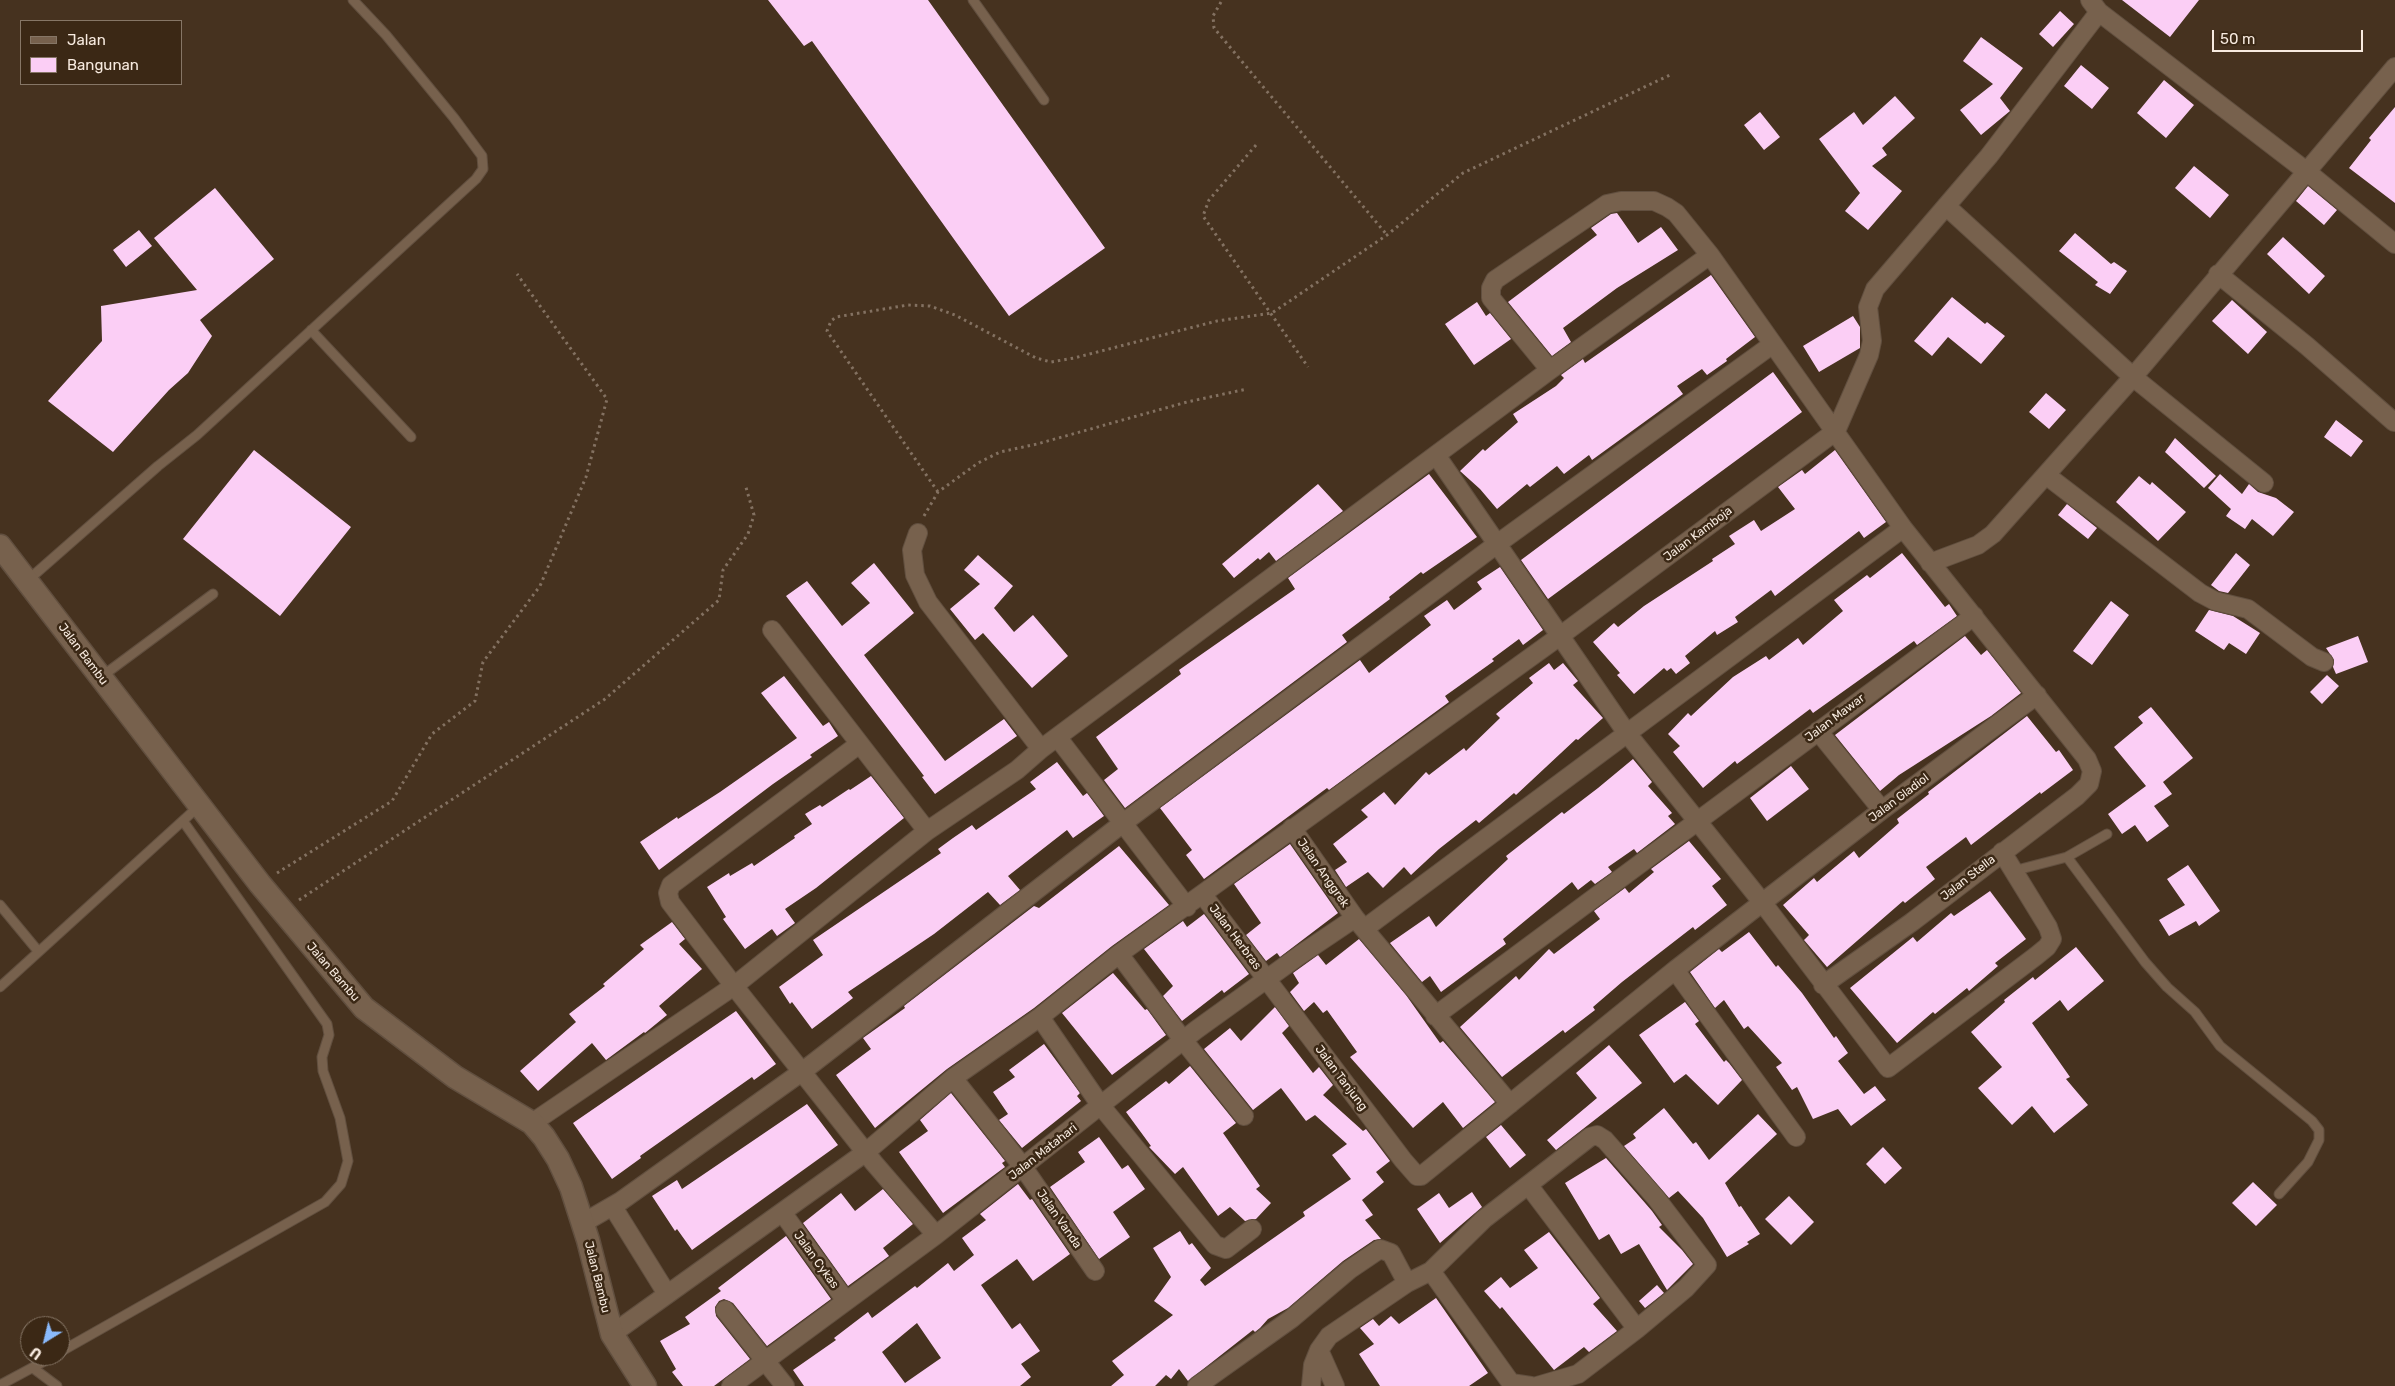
<!DOCTYPE html>
<style>
body{margin:0}
#map{position:relative;width:2395px;height:1386px;overflow:hidden;background:#46321f;font-family:Rubik,sans-serif}
canvas{display:block}
.legend{position:absolute;left:20px;top:20px;width:162px;height:65px;box-sizing:border-box;background:#3b2815;border:1px solid #867666;margin:0;padding:6px 9px;list-style:none;font-size:15px;color:#f7eadf}
.legend li{display:flex;align-items:center;gap:10px;height:25px}
.legend b{width:25px;border:1px solid #867666}
.north{position:absolute;left:20px;top:1316px;width:50px;height:50px;box-sizing:border-box;background:#3b2815;border:1px solid #867666;border-radius:50%;rotate:216deg;font-size:14px;font-weight:700;line-height:20px;text-align:center;color:#f7eadf}
.north::after{content:'';display:block;margin:auto;width:18px;height:22px;background:#8abafc;clip-path:polygon(50% 0,100% 100%,50% 72%,0 100%)}
.scale{position:absolute;left:2212px;top:30px;width:151px;height:22px;box-sizing:border-box;border:2px solid #f7eadf;border-top:0;padding-left:6px;font-size:15px;line-height:18px;white-space:nowrap;color:#f7eadf;-webkit-text-stroke:4px #3b2815;paint-order:stroke}
</style>
<div id="map">
<canvas width="2395" height="1386"></canvas>
<ul class="legend">
<li><b style="height:6px;background:#77614d"></b>Jalan</li>
<li><b style="height:14px;background:#fbcef5"></b>Bangunan</li>
</ul>
<div class="north">U</div>
<div class="scale">50 m</div>
</div>
<script>
const context = document.querySelector('canvas').getContext('2d');
context.lineJoin = 'round';
function paint(path, color) {
  context.fillStyle = color;
  context.fill(path, 'evenodd');
}
function shape(rows) {
  const path = new Path2D();
  for (const r of rows) {
    path.moveTo(r[0], r[1]);
    for (let i = 2; i < r.length; i += 2) path.lineTo(r[i], r[i + 1]);
  }
  return path;
}
function trace(path, color, width, dash) {
  context.strokeStyle = color;
  context.lineWidth = width;
  context.lineCap = dash ? 'butt' : 'round';
  context.setLineDash(dash || []);
  context.stroke(path);
}
function write(font, color, halo, rows, align = 'center') {
  context.font = font + ' Rubik,sans-serif';
  context.lineWidth = 5;
  context.setLineDash([]);
  context.textBaseline = 'middle';
  context.strokeStyle = halo;
  context.fillStyle = color;
  for (const [text, x, y, turn = 0] of rows) {
    context.save();
    context.translate(x, y);
    context.rotate((+turn || 0) * Math.PI / 180);
    context.textAlign = isNaN(turn) ? turn : align;
    if (halo) context.strokeText(text, 0, 0);
    context.fillText(text, 0, 0);
    context.restore();
  }
}
paint(shape([
 [768,0,928,0,1105,248,1009,316,812,41,804,46],
 [2122,0,2199,0,2170,37],
 [2060,11,2074,24,2053,47,2039,34],
 [1981,37,2023,68,2000,98,2010,111,1981,135,1960,110,1993,84,1963,61],
 [2081,65,2109,88,2092,109,2064,86],
 [2164,80,2194,105,2166,138,2137,113],
 [1895,96,1915,118,1882,148,1887,155,1872,166,1902,191,1868,230,1845,211,1860,193,1819,139,1854,112,1863,125],
 [2395,107,2395,203,2349,168,2371,140,2369,138],
 [1760,112,1780,137,1764,150,1744,125],
 [2194,166,2229,195,2210,218,2175,188],
 [2308,186,2337,210,2324,225,2296,201],
 [215,188,274,259,200,320,212,336,188,373,169,390,113,452,48,401,102,341,101,306,197,290,154,238],
 [1617,213,1638,243,1661,227,1678,250,1617,288,1563,328,1571,342,1552,356,1508,302,1597,235,1591,228,1611,214],
 [139,230,152,246,126,267,113,250],
 [2075,233,2111,264,2114,262,2127,271,2110,294,2095,285,2098,282,2059,251],
 [2283,237,2325,276,2309,294,2267,254],
 [1711,275,1755,337,1726,359,1727,361,1707,375,1702,369,1677,386,1683,394,1592,460,1589,455,1564,474,1557,466,1530,487,1527,484,1497,509,1480,489,1460,471,1483,449,1485,451,1518,422,1513,414,1556,386,1564,378,1561,375,1583,359,1585,363],
 [1952,297,1985,324,1987,322,2005,336,1981,364,1948,337,1932,356,1914,341],
 [2232,300,2267,332,2248,354,2212,321],
 [1477,302,1486,316,1490,313,1511,339,1474,365,1445,324],
 [1853,316,1860,327,1860,348,1819,372,1803,346],
 [1773,372,1802,412,1548,599,1521,560],
 [2046,393,2066,410,2049,429,2029,412],
 [2336,420,2363,441,2351,457,2324,437],
 [2175,438,2216,476,2204,488,2165,452],
 [254,450,351,527,280,616,183,539],
 [1835,450,1886,522,1864,538,1859,531,1775,596,1771,590,1735,617,1738,622,1717,635,1715,631,1685,656,1690,663,1676,674,1671,668,1667,671,1664,668,1634,694,1617,675,1620,673,1593,642,1614,623,1618,627,1644,606,1713,561,1712,559,1735,544,1729,536,1754,520,1761,531,1795,509,1778,487,1802,470,1805,474],
 [1429,474,1477,537,1423,574,1421,572,1389,597,1390,599,1342,635,1347,642,1125,808,1104,780,1118,769,1096,737,1181,674,1179,670,1295,589,1288,578],
 [2220,474,2242,494,2249,484,2258,492,2276,498,2294,512,2273,536,2252,519,2245,529,2226,516,2231,509,2208,488],
 [2139,476,2150,485,2152,482,2186,512,2158,541,2116,502],
 [1318,484,1343,511,1276,561,1269,552,1260,560,1258,558,1234,578,1222,564],
 [2067,504,2097,528,2088,539,2058,515],
 [1902,553,1945,607,1949,604,1957,616,1917,645,1914,641,1813,713,1810,709,1737,764,1735,761,1703,788,1673,752,1680,746,1668,734,1688,713,1691,716,1733,677,1766,656,1769,660,1798,638,1803,645,1843,611,1834,600,1867,575,1870,578],
 [2236,553,2250,565,2228,593,2219,591,2211,585],
 [978,555,1013,586,994,608,1014,632,1033,615,1068,656,1032,688,983,633,975,640,950,609,980,584,964,570],
 [874,563,914,613,864,655,945,761,1004,719,1017,736,935,794,922,777,924,776,786,596,807,581,842,626,870,603,851,583],
 [1500,567,1543,630,1523,645,1519,639,1492,659,1494,661,1445,696,1449,702,1329,790,1327,788,1204,879,1186,855,1192,850,1160,808,1360,660,1369,673,1431,625,1424,616,1447,600,1454,610,1482,589,1477,582],
 [2111,601,2129,615,2092,665,2073,651],
 [2209,610,2233,616,2260,633,2246,654,2229,643,2224,650,2195,631],
 [1965,636,1981,655,1987,650,2021,693,1991,716,1899,775,1880,791,1835,735],
 [2358,636,2368,662,2336,674,2333,667,2334,660,2326,648],
 [1549,663,1554,670,1563,663,1578,681,1573,685,1603,718,1578,740,1576,739,1516,795,1514,793,1479,823,1476,820,1439,849,1411,875,1404,867,1383,888,1368,872,1346,887,1335,870,1347,862,1333,844,1368,817,1361,810,1384,792,1395,805,1426,772,1429,775,1464,748,1466,751,1500,718,1496,714,1533,683,1529,678],
 [2327,675,2339,686,2322,704,2310,692],
 [784,676,823,726,829,722,838,736,810,755,812,757,773,784,659,870,640,842,677,817,678,819,720,792,797,738,761,693],
 [2151,707,2193,758,2163,782,2172,794,2154,806,2169,826,2147,842,2135,825,2122,834,2108,814,2146,786,2114,747,2143,723,2138,717],
 [2027,716,2056,752,2059,750,2073,770,2041,794,2040,792,1971,845,1966,837,1926,867,1935,879,1905,903,1903,901,1827,967,1804,940,1809,935,1783,905,1814,878,1817,882,1854,851,1859,858,1899,823,1897,819,1929,794,1928,792],
 [1633,759,1652,782,1648,786,1672,813,1668,816,1675,824,1637,853,1634,849,1608,867,1612,872,1595,884,1591,880,1578,890,1572,882,1503,939,1506,944,1441,992,1430,976,1422,982,1390,943,1429,916,1436,927,1508,859,1506,856,1562,812,1564,814,1598,788],
 [1057,762,1083,796,1087,793,1104,816,1073,838,1067,830,1008,876,1020,890,1000,905,988,892,934,934,848,992,853,998,812,1029,792,1002,790,1004,779,987,823,955,813,940,941,853,938,849,953,838,972,825,976,830,1036,789,1030,782],
 [1791,766,1809,789,1767,821,1750,798],
 [871,776,904,818,816,888,785,909,795,923,777,936,772,929,745,949,723,919,726,917,707,887,729,873,730,876,752,863,754,866,795,838,794,836,812,824,805,814,820,805,822,807,849,789,850,790],
 [1689,841,1721,879,1712,886,1727,905,1695,930,1693,927,1622,982,1593,1007,1595,1010,1565,1033,1563,1030,1502,1077,1460,1027,1516,976,1519,980,1549,949,1554,954,1600,919,1594,911,1625,888,1629,893,1654,872,1651,869],
 [1290,844,1338,913,1280,957,1277,953,1266,961,1246,935,1261,923,1234,884],
 [1119,846,1169,905,1112,946,1034,1008,947,1069,875,1128,836,1075,871,1049,863,1038,905,1008,904,1006,1034,906,1039,908],
 [2188,865,2220,911,2199,926,2196,921,2169,936,2159,920,2185,905,2167,879],
 [1990,891,2026,939,1995,963,1998,966,1969,991,1967,988,1935,1014,1933,1012,1897,1043,1850,988,1913,937,1917,942,1951,913,1954,916],
 [1204,914,1249,974,1224,993,1222,990,1182,1021,1163,996,1173,986,1144,949,1183,921,1187,927],
 [672,922,685,939,679,944,702,969,659,1006,667,1015,645,1033,644,1032,606,1060,592,1043,538,1091,520,1071,576,1022,569,1014,605,986,603,984,644,949,640,945],
 [1749,932,1776,967,1778,965,1802,993,1834,1038,1836,1036,1848,1053,1838,1061,1864,1094,1875,1086,1886,1100,1851,1126,1838,1109,1813,1119,1797,1087,1792,1090,1776,1067,1782,1063,1748,1026,1744,1029,1724,1000,1715,1008,1690,972,1719,949,1722,952],
 [1359,939,1406,995,1440,1043,1443,1041,1495,1102,1463,1128,1443,1102,1413,1128,1350,1057,1357,1052,1327,1010,1323,1013,1314,1002,1304,1011,1290,992,1299,983,1293,973,1318,955,1326,965],
 [2076,947,2104,981,2068,1011,2060,1000,2032,1023,2070,1077,2066,1079,2088,1105,2054,1133,2032,1106,2012,1125,1978,1088,2002,1067,1971,1032,2005,1002,2004,1000,2033,977,2035,980],
 [1113,973,1145,1010,1147,1009,1166,1035,1112,1075,1062,1013],
 [1685,1002,1699,1021,1695,1024,1724,1062,1726,1060,1729,1063,1742,1080,1718,1105,1686,1074,1674,1083,1639,1035],
 [1275,1007,1289,1026,1282,1033,1313,1073,1319,1067,1333,1085,1323,1095,1363,1131,1366,1129,1390,1161,1376,1172,1384,1182,1362,1200,1373,1215,1365,1220,1381,1239,1374,1240,1343,1261,1288,1308,1268,1319,1260,1328,1255,1332,1253,1330,1188,1381,1179,1369,1171,1379,1166,1375,1155,1386,1111,1386,1124,1375,1112,1361,1173,1315,1154,1301,1171,1277,1153,1248,1180,1231,1189,1245,1192,1243,1211,1268,1200,1280,1205,1286,1305,1216,1303,1212,1351,1179,1332,1155,1347,1144,1315,1115,1306,1121,1281,1088,1253,1110,1204,1049,1230,1028,1241,1041],
 [736,1011,776,1064,754,1080,752,1077,640,1156,641,1158,612,1179,573,1123],
 [1044,1044,1080,1093,1077,1096,1081,1101,1022,1148,999,1120,1008,1114,993,1092,1015,1077,1009,1070],
 [1609,1045,1642,1083,1556,1150,1547,1140,1597,1098,1576,1073],
 [1190,1066,1236,1123,1223,1133,1260,1186,1256,1189,1271,1203,1256,1219,1245,1221,1230,1207,1218,1216,1183,1167,1175,1174,1149,1147,1151,1146,1126,1112,1166,1081,1169,1084],
 [951,1093,1005,1161,1002,1163,1005,1167,943,1213,899,1152,928,1131,920,1120],
 [807,1104,838,1145,692,1250,677,1229,675,1231,652,1196,677,1180,682,1189],
 [1664,1108,1693,1144,1696,1142,1709,1160,1758,1114,1777,1134,1725,1183,1739,1207,1741,1206,1760,1234,1747,1242,1749,1244,1727,1257,1703,1218,1678,1191,1669,1198,1624,1146,1636,1138,1633,1134],
 [1501,1125,1526,1155,1510,1168,1486,1137],
 [1099,1137,1122,1169,1128,1165,1145,1189,1113,1212,1130,1237,1099,1259,1050,1187,1085,1162,1078,1152],
 [1883,1147,1902,1168,1885,1184,1866,1164],
 [1606,1158,1652,1211,1662,1225,1659,1227,1682,1250,1693,1264,1667,1290,1639,1244,1621,1254,1609,1234,1599,1240,1565,1183],
 [2253,1182,2277,1205,2256,1226,2232,1203],
 [1018,1184,1030,1200,1032,1199,1070,1254,1033,1281,1017,1259,981,1285,1012,1329,1020,1323,1040,1351,1021,1364,1031,1377,1020,1386,804,1386,793,1370,836,1340,834,1338,868,1312,872,1318,915,1286,917,1288,948,1263,954,1271,974,1255,962,1238,986,1220,980,1214],
 [917,1323,941,1358,905,1383,882,1352],
 [883,1189,913,1224,883,1248,889,1256,848,1286,803,1223,841,1193,855,1211],
 [1472,1192,1482,1207,1440,1243,1417,1209,1439,1193,1449,1208],
 [1789,1196,1814,1222,1791,1245,1765,1219],
 [1549,1232,1600,1298,1593,1304,1617,1331,1589,1352,1584,1347,1554,1370,1502,1307,1500,1309,1484,1291,1501,1277,1510,1288,1538,1268,1524,1250],
 [786,1236,831,1299,767,1346,733,1303,724,1299,719,1301,715,1307,716,1316,750,1359,714,1386,683,1386,672,1372,676,1369,660,1341,690,1324,685,1317,721,1291,718,1288],
 [1657,1285,1664,1293,1645,1308,1639,1301],
 [1436,1298,1488,1373,1469,1386,1380,1386,1359,1354,1374,1344,1360,1328,1373,1319,1379,1326,1391,1316,1399,1324]
]), '#fbcef5');
const service = shape([
 [973,0,1044,100],
 [311,330,411,437],
 [27,581,158,466,197,435,476,179,483,169,482,156,454,118,386,35,353,0],
 [101,677,213,594],
 [2067,857,2145,962,2167,987,2195,1012,2220,1046,2312,1121,2319,1130,2319,1140,2308,1162,2279,1194],
 [2013,871,2067,857,2107,834],
 [0,905,38,951],
 [0,987,199,806],
 [60,1352,325,1202,341,1184,348,1161,340,1118,323,1071,322,1057,329,1035,327,1024,183,821],
 [33,1368,57,1386],
 [0,1385,54,1356]
]);
const minor = shape([
 [2090,0,2099,12,2306,171,2395,244],
 [1946,206,2133,377,2264,483],
 [2218,274,2307,346,2394,422],
 [1550,370,1491,298,1491,288,1495,280,1607,204,1621,201,1654,201,1667,207,1676,213,1710,255,1903,528,2087,759,2092,771,2089,784,2077,796,1912,922,1823,985],
 [1436,455,1626,732,1762,902,1888,1068,2036,956,2047,947,2052,939,2048,927,2002,852],
 [2046,475,2200,593,2215,601,2248,609,2312,657,2324,662],
 [918,533,912,550,915,575,928,602,1041,749],
 [1930,563,1978,545,1993,534,2133,377,2395,67],
 [772,630,927,831],
 [1818,731,1882,810],
 [1058,738,1187,907],
 [858,745,671,885,668,893,670,902,734,986,874,1163,936,1235],
 [1292,828,1355,918,1510,1104],
 [1203,895,1403,1160,1417,1176,1421,1176,1675,970,1882,810,2037,695],
 [1364,929,1903,528],
 [1119,954,1183,1040,1244,1116],
 [1675,970,1796,1137],
 [1435,1016,1974,616],
 [1040,1017,1101,1106,1215,1245,1226,1249,1252,1229],
 [953,1078,1023,1167,1095,1271],
 [532,1123,734,986,927,831,1017,770,1041,749,1550,370,1710,255],
 [1529,1186,1637,1329],
 [613,1207,667,1294],
 [787,1219,846,1301],
 [583,1223,621,1201,803,1071,1123,823,1497,544,1773,344],
 [1431,1271,1511,1383,1531,1386],
 [725,1310,785,1386],
 [612,1334,866,1152,953,1078,1040,1017,1119,954,1560,636,1836,431,1869,355,1872,341,1868,307,1875,289,1989,156,2099,12],
 [1319,1350,1335,1386],
 [731,1386,936,1235,1196,1030,1300,955,1355,918],
 [1197,1386,1291,1319,1349,1270,1380,1249,1391,1253,1407,1283,1431,1271,1484,1219,1590,1137,1597,1135,1605,1140,1656,1198,1707,1265,1686,1288,1637,1329,1578,1374,1537,1386],
 [1311,1386,1313,1365,1319,1350,1329,1336,1407,1283]
]);
const tertiary = shape([
 [0,546,260,884,364,1008,455,1077,532,1123,544,1137,558,1159,571,1187,588,1240,612,1334,645,1386]
]);
trace(service, '#614f3f', 11);
trace(minor, '#614f3f', 20);
trace(tertiary, '#614f3f', 25);
trace(shape([
 [1221,2,1213,16,1214,28,1387,235],
 [1256,145,1209,200,1203,216,1308,367],
 [938,492,827,331,831,321,836,317,908,305,930,306,955,315,1036,358,1051,362,1074,358,1217,321,1272,313,1387,235,1463,173,1672,74],
 [924,516,938,492,978,463,1000,452,1037,444,1187,402,1247,389],
 [277,873,392,801,432,734,475,701,483,662,540,586,586,477,607,399,517,274],
 [299,900,605,699,719,600,723,570,748,534,754,515,745,484]
]), '#837161', 3, [2.5, 4]);
trace(service, '#77614d', 9);
trace(minor, '#77614d', 18);
trace(tertiary, '#77614d', 22);
write('12px', '#f7eadf', '#3b2815', [
 ["Jalan Kamboja",1698,534,-37],
 ["Jalan Bambu",83,654,53],
 ["Jalan Mawar",1835,718,-37],
 ["Jalan Gladiol",1899,798,-37],
 ["Jalan Anggrek",1323,873,55],
 ["Jalan Stella",1968,878,-38],
 ["Jalan Herbras",1235,937,53],
 ["Jalan Bambu",333,972,49],
 ["Jalan Tanjung",1341,1078,53],
 ["Jalan Matahari",1043,1152,-38],
 ["Jalan Vanda",1059,1219,55],
 ["Jalan Cykas",816,1260,54],
 ["Jalan Bambu",597,1277,76]
]);
</script>
